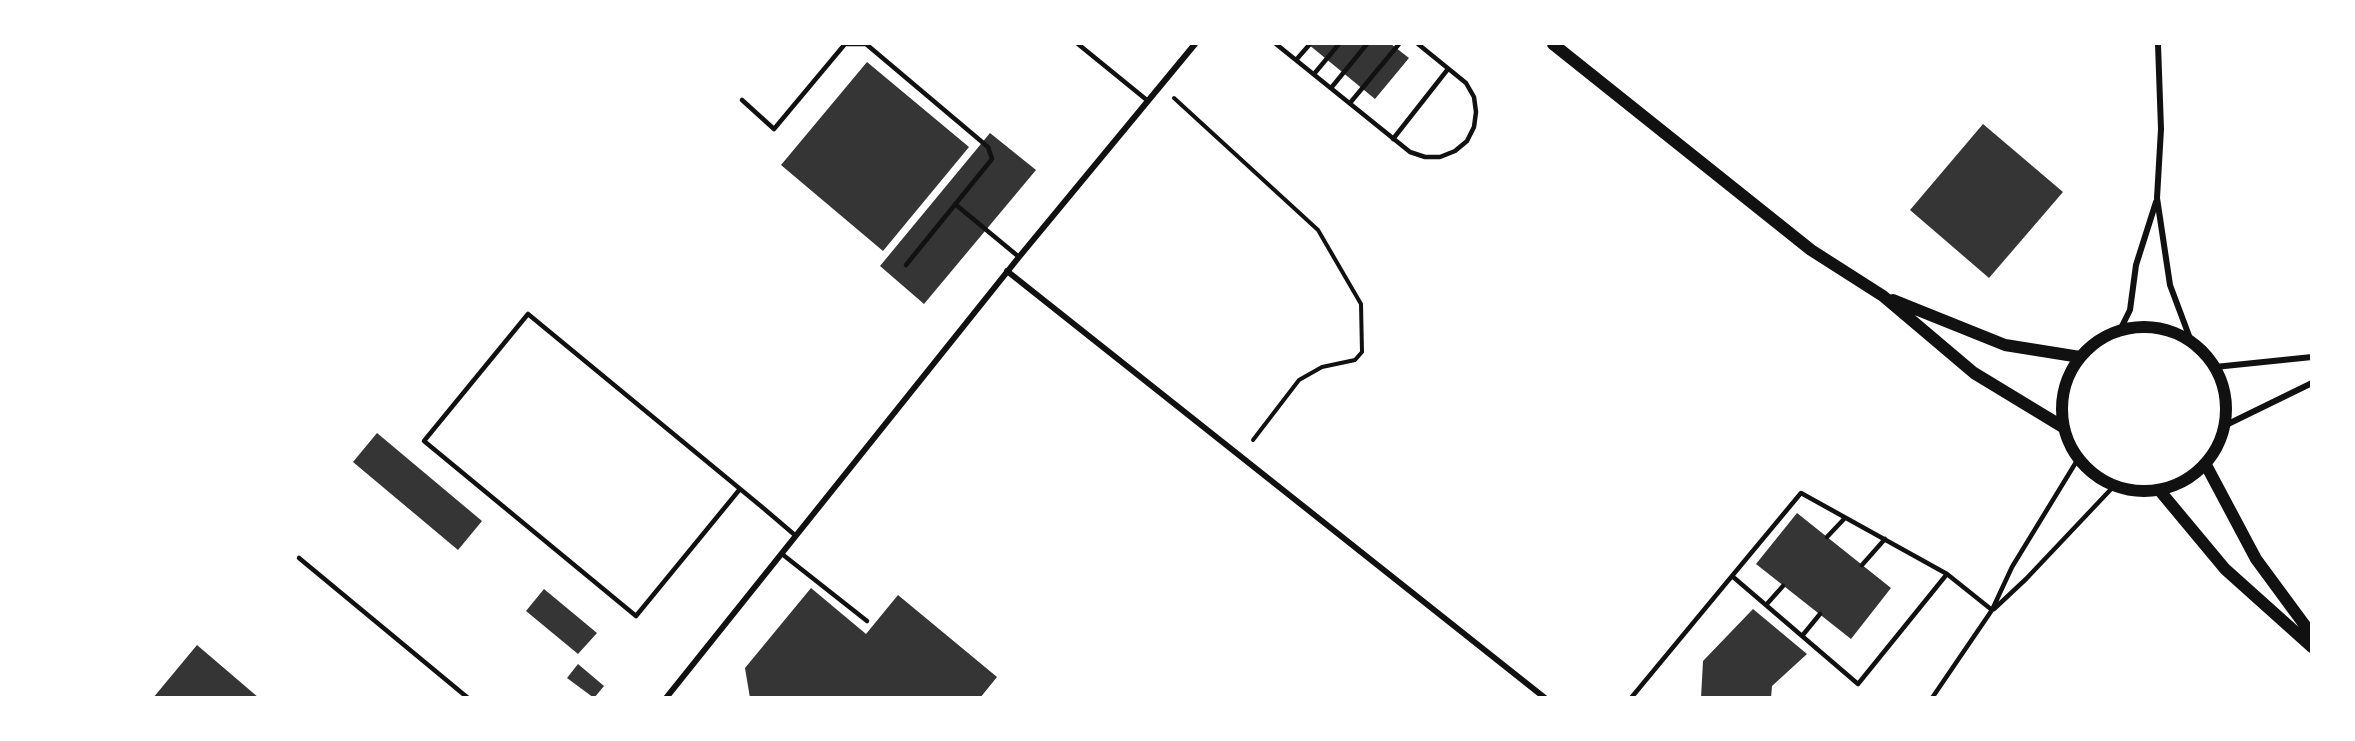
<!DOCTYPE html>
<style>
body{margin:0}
#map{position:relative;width:2355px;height:741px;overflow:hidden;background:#fff;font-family:Montserrat,sans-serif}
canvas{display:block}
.frame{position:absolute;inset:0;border:45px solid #fff;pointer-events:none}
</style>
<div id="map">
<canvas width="2355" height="741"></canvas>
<div class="frame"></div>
</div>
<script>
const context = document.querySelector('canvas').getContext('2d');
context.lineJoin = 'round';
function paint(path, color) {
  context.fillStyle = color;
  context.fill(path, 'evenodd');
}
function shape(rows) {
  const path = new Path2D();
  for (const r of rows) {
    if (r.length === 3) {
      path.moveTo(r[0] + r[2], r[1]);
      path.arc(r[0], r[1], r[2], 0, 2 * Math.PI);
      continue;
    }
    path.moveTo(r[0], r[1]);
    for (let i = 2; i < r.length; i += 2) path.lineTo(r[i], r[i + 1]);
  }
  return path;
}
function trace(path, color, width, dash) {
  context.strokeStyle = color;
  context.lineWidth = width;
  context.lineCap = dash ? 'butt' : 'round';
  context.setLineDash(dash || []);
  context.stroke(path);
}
paint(shape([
 [1308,44,1391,44,1409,58,1375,99],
 [867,62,969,147,883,251,781,165],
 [1983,124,2063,192,1989,278,1910,210],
 [990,133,1036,170,924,304,880,266],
 [377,433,482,521,458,550,353,462],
 [1797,513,1891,588,1851,639,1756,564],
 [811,588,866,634,898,595,997,677,980,698,750,698,745,668],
 [544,589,597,633,578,654,526,611],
 [1753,609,1807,654,1772,686,1771,698,1701,698,1703,661],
 [197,645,259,698,153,698],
 [578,664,604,686,594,698,567,678]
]), '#353535');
trace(shape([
 [1174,98,1318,230,1361,304,1362,352,1355,360,1322,367,1299,380,1253,440]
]), '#111', 4);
trace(shape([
 [1078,44,1148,101],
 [1276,44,1410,152,1425,157,1440,157,1455,151,1467,141,1474,127,1476,112,1474,97,1466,83,1418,44],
 [1296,60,1310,44],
 [1314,74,1339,44],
 [1331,88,1367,44],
 [742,100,774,129,845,44,866,44,988,147,992,159,906,265],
 [1350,103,1399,44],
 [1393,139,1448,69],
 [955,204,1019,257],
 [740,489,636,616,424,441,528,314,762,507,796,536],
 [1827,537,1845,518],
 [782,554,867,621],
 [299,558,468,698],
 [1862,565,1885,539],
 [1947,574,1858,684,1732,576,1801,493,1947,574,1992,610],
 [1766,605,1783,586],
 [1994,609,2026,579,2114,486],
 [1802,636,1820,614],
 [1631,698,1732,576],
 [1932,698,1992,610,2012,567,2078,459]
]), '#111', 4.5);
trace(shape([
 [2158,44,2161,129,2157,198,2170,285,2191,341],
 [1007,271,1545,698],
 [2120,330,2130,310,2136,265,2156,202],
 [2215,367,2312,357],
 [2226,425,2312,383],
 [666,698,1019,257,1195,44]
]), '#111', 6);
trace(shape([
 [1553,44,1811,250,1883,296,1974,373,2063,427],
 [1893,300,2005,345,2080,357],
 [2144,409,82],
 [2206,465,2256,559,2312,635],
 [2160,491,2225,569,2312,647]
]), '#111', 12);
</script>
